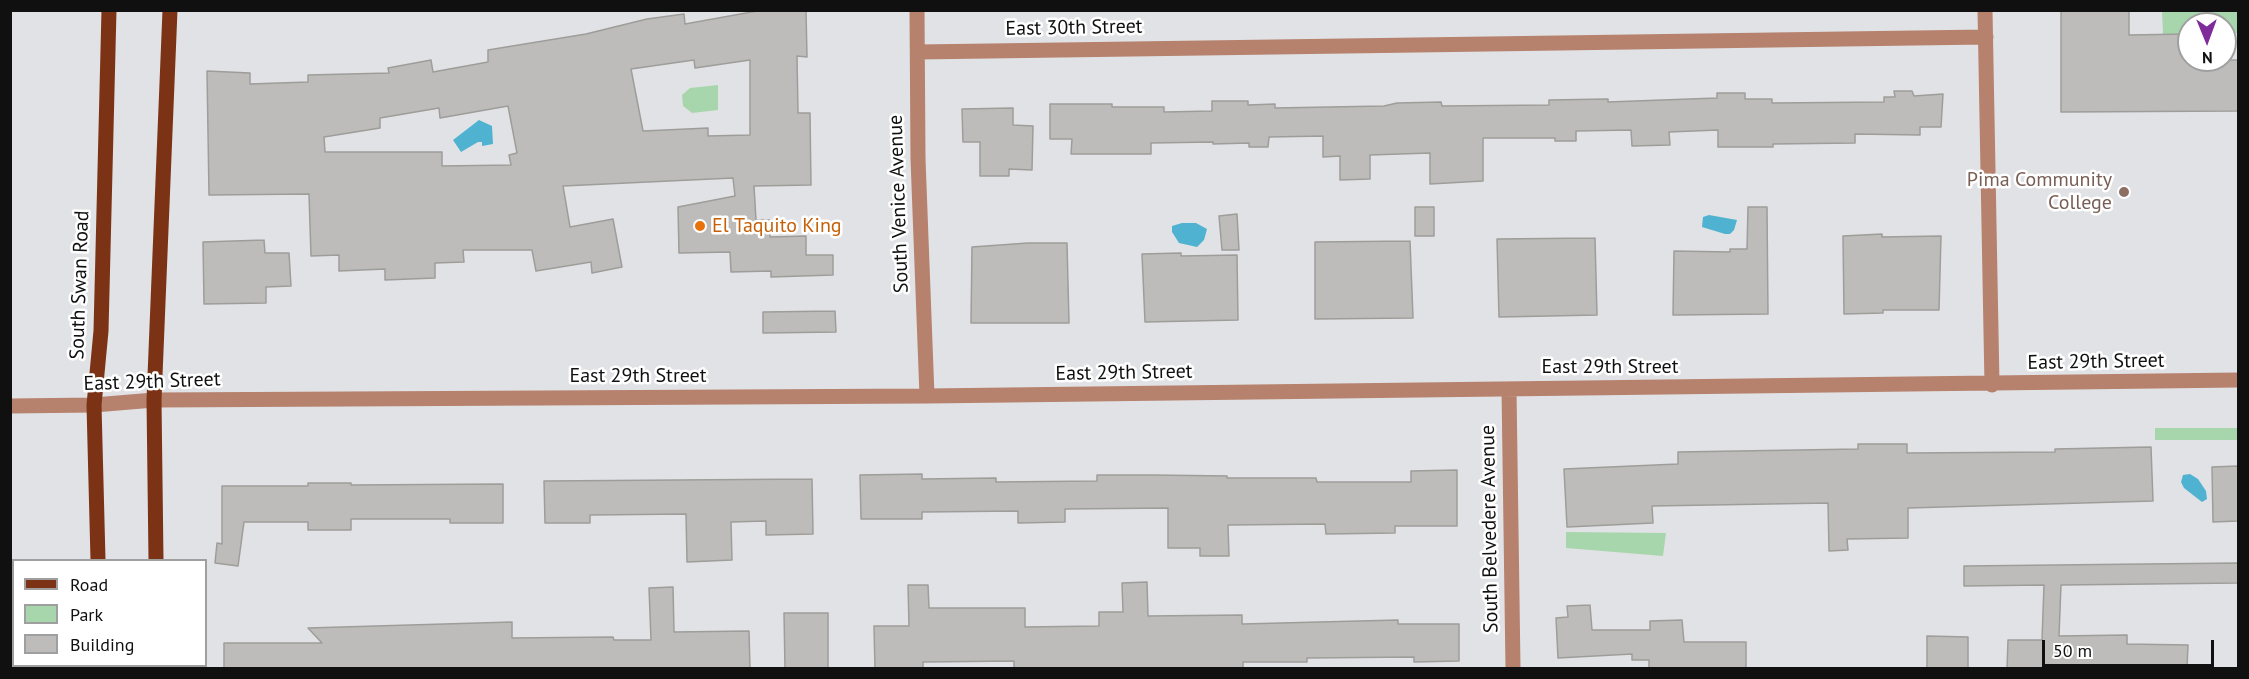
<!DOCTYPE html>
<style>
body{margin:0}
#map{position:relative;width:2249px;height:679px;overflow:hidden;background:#e1e2e5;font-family:"PT Sans",sans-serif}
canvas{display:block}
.frame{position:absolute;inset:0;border:12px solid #101011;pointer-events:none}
.legend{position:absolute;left:12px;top:559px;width:195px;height:108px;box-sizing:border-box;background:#fff;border:2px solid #9f9fa0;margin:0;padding:8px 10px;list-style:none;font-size:18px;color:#101011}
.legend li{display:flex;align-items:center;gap:12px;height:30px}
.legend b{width:30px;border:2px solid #9f9fa0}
.north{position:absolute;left:2177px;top:12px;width:60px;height:60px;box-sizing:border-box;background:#fff;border:2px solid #9f9fa0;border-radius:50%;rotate:179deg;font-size:16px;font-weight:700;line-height:24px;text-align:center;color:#101011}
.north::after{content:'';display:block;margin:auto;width:21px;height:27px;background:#7f2b9a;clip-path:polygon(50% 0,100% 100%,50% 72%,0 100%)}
.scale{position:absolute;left:2042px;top:640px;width:172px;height:27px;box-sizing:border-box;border:3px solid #101011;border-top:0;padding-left:8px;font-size:18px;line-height:21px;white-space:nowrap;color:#101011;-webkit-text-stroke:4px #fff;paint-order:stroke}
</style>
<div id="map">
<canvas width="2249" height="679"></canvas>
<div class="frame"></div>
<ul class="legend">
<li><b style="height:8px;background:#7c3315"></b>Road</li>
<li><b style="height:16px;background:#a8d6ac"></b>Park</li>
<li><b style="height:16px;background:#bebcba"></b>Building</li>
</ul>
<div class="north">N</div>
<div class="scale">50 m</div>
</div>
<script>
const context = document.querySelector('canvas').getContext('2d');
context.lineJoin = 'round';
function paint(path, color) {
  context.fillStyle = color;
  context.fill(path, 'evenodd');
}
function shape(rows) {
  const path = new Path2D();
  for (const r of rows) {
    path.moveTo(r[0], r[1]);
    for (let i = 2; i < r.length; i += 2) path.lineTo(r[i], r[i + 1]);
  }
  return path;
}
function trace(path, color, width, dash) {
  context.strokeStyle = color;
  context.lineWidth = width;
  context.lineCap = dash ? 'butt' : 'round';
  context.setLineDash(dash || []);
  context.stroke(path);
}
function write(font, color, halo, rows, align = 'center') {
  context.font = font + ' "PT Sans",sans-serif';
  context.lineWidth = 5;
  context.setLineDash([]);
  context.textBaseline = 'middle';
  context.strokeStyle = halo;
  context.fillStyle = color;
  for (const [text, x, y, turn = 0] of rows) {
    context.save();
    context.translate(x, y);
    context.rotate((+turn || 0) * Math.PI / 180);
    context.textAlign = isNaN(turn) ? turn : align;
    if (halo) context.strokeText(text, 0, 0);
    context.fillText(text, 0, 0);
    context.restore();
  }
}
paint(shape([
 [2162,11,2238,11,2238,33,2225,34,2225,24,2189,24,2189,34,2163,35],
 [718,85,718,110,692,113,683,106,682,95,690,88],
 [2155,428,2238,428,2238,440,2155,440],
 [1566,532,1666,533,1663,556,1566,548]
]), '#a8d6ac');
paint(shape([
 [479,120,492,126,493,144,482,146,482,142,478,142,461,152,453,140],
 [1709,215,1737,220,1734,230,1730,234,1725,234,1702,227,1703,217],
 [1182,223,1196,223,1207,229,1204,240,1197,247,1179,243,1172,232,1172,226],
 [2190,474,2198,479,2206,491,2207,499,2202,502,2184,488,2181,482,2183,475]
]), '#50b2d1');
const building = shape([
 [806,10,807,57,797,56,798,113,810,113,811,185,754,186,756,220,770,220,770,237,806,236,806,255,833,255,833,275,771,277,771,271,731,272,730,252,679,253,678,207,735,196,733,178,563,186,570,227,613,219,622,267,592,273,591,262,536,271,532,250,463,250,464,262,435,263,435,278,385,280,385,269,339,271,339,255,311,256,309,194,209,195,207,71,250,73,250,84,308,82,308,75,389,73,388,68,431,60,433,72,488,62,488,50,586,34,647,19,684,14,685,24,757,11,806,10],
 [694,60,695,68,750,60,750,135,708,136,708,128,643,131,631,69,694,60],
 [508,106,517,153,509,155,511,165,442,166,442,152,325,152,324,137,380,128,380,118,439,108,440,118,508,106],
 [2061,10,2129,10,2129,35,2189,34,2189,60,2238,60,2238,111,2061,112,2061,10],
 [1894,91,1912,91,1914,96,1943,94,1941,127,1920,127,1920,135,1855,134,1855,143,1773,144,1773,147,1718,147,1718,130,1669,132,1670,145,1632,146,1631,130,1576,131,1576,141,1555,141,1555,138,1483,138,1483,181,1430,184,1430,153,1370,155,1370,179,1340,180,1340,156,1323,157,1323,136,1269,137,1268,147,1249,147,1249,143,1213,144,1213,142,1151,143,1151,154,1071,154,1072,139,1050,139,1050,104,1112,104,1112,107,1164,107,1164,112,1212,111,1212,101,1248,101,1248,105,1275,104,1275,108,1384,106,1397,103,1441,102,1442,106,1549,105,1549,100,1608,99,1608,102,1717,98,1717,93,1745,93,1745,99,1772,99,1772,103,1884,102,1884,97,1895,97,1894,91],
 [1013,108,1013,125,1033,126,1032,170,1009,169,1009,176,980,176,980,142,963,142,962,109,1013,108],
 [1415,207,1434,207,1434,236,1415,236,1415,207],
 [1748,207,1767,207,1768,314,1673,315,1674,251,1730,252,1730,249,1747,249,1748,207],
 [1237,214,1239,250,1222,250,1219,216,1237,214],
 [1882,234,1882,237,1941,236,1939,310,1883,310,1883,313,1844,314,1843,236,1882,234],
 [1595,238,1597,315,1499,317,1497,239,1595,238],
 [264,240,265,253,289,253,291,286,266,287,266,303,204,304,203,242,264,240],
 [1410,241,1413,318,1315,319,1315,242,1410,241],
 [1028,243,1067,243,1069,323,971,323,972,247,1028,243],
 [1181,253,1181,256,1237,255,1238,320,1145,322,1142,254,1181,253],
 [835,311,836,332,763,333,763,312,835,311],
 [1858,444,1907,444,1907,453,2055,452,2055,449,2151,447,2153,501,1908,508,1908,538,1847,539,1848,550,1829,551,1828,503,1652,506,1653,523,1567,527,1564,469,1678,464,1678,452,1858,449,1858,444],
 [2238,466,2238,521,2213,522,2212,467,2238,466],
 [1457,470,1457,526,1395,526,1395,533,1326,534,1325,524,1228,525,1229,556,1200,556,1200,548,1168,548,1168,508,1065,509,1065,522,1018,523,1018,511,922,512,922,519,861,519,860,475,922,474,922,479,996,478,996,482,1097,481,1097,475,1153,475,1227,476,1227,478,1316,478,1317,482,1411,482,1411,471,1457,470],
 [812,479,813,534,766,535,766,521,731,522,732,560,687,562,686,514,590,515,590,523,545,523,544,481,812,479],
 [308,483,351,483,351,485,503,484,503,523,450,523,450,519,351,519,351,530,308,530,308,522,244,522,238,566,215,563,217,543,222,544,222,486,308,486,308,483],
 [2238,563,2238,583,2061,585,2059,636,2127,635,2127,644,2188,645,2187,669,2007,669,2008,640,2042,640,2044,585,1964,586,1964,566,2238,563],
 [1147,582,1148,616,1242,615,1242,624,1398,620,1398,624,1459,624,1459,661,1414,662,1414,657,1307,658,1307,662,1243,662,1243,669,1014,669,1014,661,923,662,923,669,875,669,874,626,909,626,908,585,928,585,929,608,1025,608,1025,627,1099,626,1099,612,1123,612,1122,583,1147,582],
 [673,587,674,632,749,631,750,669,224,669,224,643,322,643,308,628,512,622,512,638,613,637,614,640,651,640,649,588,673,587],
 [1590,605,1592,630,1650,630,1650,621,1682,620,1684,642,1746,642,1746,669,1649,669,1649,660,1632,660,1632,654,1558,658,1556,618,1568,617,1567,606,1590,605],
 [784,613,828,613,828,669,785,669,784,613],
 [1927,636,1968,637,1968,669,1927,669,1927,636]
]);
paint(building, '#bebcba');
trace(building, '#9e9d9a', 1.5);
trace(shape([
 [917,10,918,159,927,396],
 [1985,10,1992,385],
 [918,52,1986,37],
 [1509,389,1513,668],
 [10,406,94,405,154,400,927,396,2238,380]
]), '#b6816d', 15);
trace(shape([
 [98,560,94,405,101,331,109,10],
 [156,560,154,400,170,10],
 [101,666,101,668],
 [158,666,158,668]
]), '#7c3315', 15);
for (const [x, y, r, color] of [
 [2124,192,6,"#8d6e63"],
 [700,226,6,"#e8710a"]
]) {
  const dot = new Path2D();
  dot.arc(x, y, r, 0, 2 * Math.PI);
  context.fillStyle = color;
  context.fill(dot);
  trace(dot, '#fff', 2);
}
write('20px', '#101011', '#fff', [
 ["East 30th Street",1074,28,-1],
 ["South Venice Avenue",899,204,-92],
 ["South Swan Road",80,285,-88],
 ["East 29th Street",2096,362,-1],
 ["East 29th Street",1610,367],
 ["East 29th Street",1124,373,-1],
 ["East 29th Street",638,376],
 ["East 29th Street",152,382,-2],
 ["South Belvedere Avenue",1490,529,-91]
]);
write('20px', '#785e54', '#fff', [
 ["Pima Community",2112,180],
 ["College",2112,203]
], 'right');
write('20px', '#c56008', '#fff', [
 ["El Taquito King",712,226]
], 'left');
</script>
